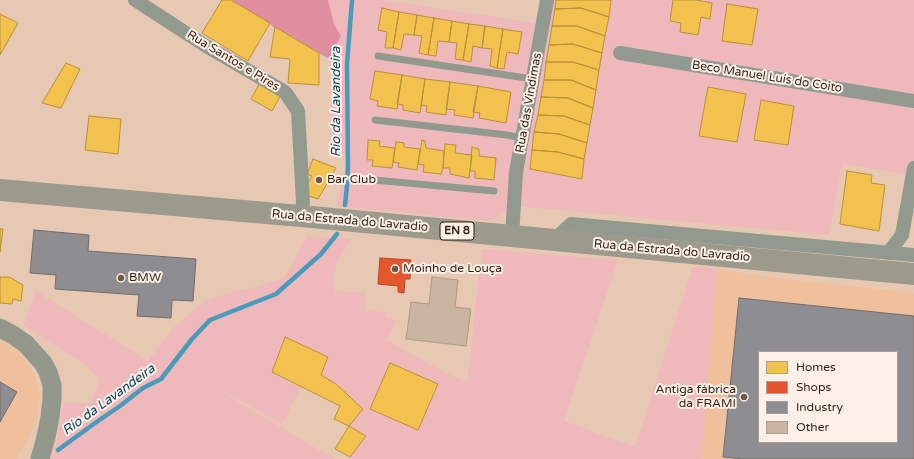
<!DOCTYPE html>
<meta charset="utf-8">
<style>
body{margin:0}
#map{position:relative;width:914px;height:459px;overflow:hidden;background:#e7c8b2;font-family:"Varela Round",sans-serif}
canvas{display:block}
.legend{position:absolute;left:758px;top:351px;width:140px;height:92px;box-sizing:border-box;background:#fcf0e8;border:1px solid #ac9c91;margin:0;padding:5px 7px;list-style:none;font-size:12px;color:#341f0f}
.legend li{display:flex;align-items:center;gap:8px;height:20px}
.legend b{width:20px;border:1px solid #ac9c91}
</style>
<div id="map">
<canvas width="914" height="459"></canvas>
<ul class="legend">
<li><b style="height:11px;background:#f2c14e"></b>Homes</li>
<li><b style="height:11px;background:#e4572e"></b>Shops</li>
<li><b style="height:11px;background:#8d8d92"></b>Industry</li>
<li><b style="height:11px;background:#cab5a1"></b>Other</li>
</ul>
</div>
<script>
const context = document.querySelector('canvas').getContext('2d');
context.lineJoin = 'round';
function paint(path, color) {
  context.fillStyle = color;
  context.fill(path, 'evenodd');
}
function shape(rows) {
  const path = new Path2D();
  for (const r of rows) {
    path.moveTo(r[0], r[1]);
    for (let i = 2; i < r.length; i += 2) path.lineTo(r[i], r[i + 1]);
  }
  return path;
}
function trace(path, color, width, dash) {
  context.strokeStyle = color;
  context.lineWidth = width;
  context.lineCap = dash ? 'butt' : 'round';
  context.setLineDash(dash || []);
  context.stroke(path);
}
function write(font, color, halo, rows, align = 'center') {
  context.font = font + ' "Varela Round",sans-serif';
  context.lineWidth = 4;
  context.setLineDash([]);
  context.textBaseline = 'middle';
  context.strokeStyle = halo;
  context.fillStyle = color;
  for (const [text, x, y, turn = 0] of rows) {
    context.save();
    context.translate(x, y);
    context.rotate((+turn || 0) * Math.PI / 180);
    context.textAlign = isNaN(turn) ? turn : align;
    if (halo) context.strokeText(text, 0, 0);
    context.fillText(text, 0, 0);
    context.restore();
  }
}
paint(shape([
 [717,269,769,277,914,293,914,459,701,459],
 [759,352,897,352,897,442,759,442],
 [0,341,10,346,25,359,36,377,40,396,37,417,29,436,17,459,0,459]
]), '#f0c09d');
paint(shape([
 [328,0,383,0,542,24,547,0,914,0,914,168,913,175,842,164,829,235,514,206,491,221,336,206,347,157,337,148,332,133,330,117,334,75,332,53,341,36,334,24],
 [307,236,351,239,337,263,333,279,335,291,366,293,365,311,387,312,386,317,397,321,387,340,444,372,467,382,482,249,618,260,564,421,635,447,693,266,717,269,701,459,349,459,366,436,349,426,362,408,336,384,321,375,328,357,285,337,272,372,301,387,282,424,204,381,334,459,51,459,54,453,64,403,90,403,100,380,87,366,23,325,36,291,148,361,172,329,205,300,233,292,255,287,284,278]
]), '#efb9bc');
paint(shape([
 [231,0,328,0,334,24,341,36,332,53,333,61,272,26,270,23]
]), '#e08fa0');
const homes = shape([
 [222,0,231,0,270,23,248,61,202,33,222,0],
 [556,0,611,0,609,17,581,8,555,9,556,0],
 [673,0,696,0,712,3,710,19,701,17,698,35,680,32,681,23,670,21,673,0],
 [727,4,758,9,752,45,722,41,727,4],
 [382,8,399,12,393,48,385,48,387,32,378,30,382,8],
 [581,8,609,17,605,36,577,26,552,26,555,9,581,8],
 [399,12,417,15,414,35,404,34,401,50,393,48,399,12],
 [0,14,18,23,0,55,0,14],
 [417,15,434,18,428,55,419,53,422,36,414,35,417,15],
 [434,18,452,21,449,42,438,41,436,56,428,55,434,18],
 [452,21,469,24,463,60,455,59,457,43,449,42,452,21],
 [469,24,485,26,482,48,473,46,471,62,463,60,469,24],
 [485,26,503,29,497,68,490,66,492,49,482,48,485,26],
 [552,26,577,26,605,36,602,53,573,44,549,45,552,26],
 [275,27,319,53,319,85,288,83,290,59,270,57,275,27],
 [503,29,522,32,518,54,507,52,504,69,497,68,503,29],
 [573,44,602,53,599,70,573,62,546,62,549,45,573,44],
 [546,62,573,62,599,70,596,90,571,80,544,80,546,62],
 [66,63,80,69,61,108,42,103,66,63],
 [375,71,402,75,397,109,377,106,378,101,370,99,375,71],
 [402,75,425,79,420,113,403,110,403,105,397,104,402,75],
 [425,79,450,82,446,115,426,112,427,106,421,105,425,79],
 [544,80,571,80,596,90,593,108,568,98,541,97,544,80],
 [261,81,282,93,272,111,251,99,261,81],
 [450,82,478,86,473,118,454,115,455,110,446,109,450,82],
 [478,86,511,92,506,123,479,118,480,113,473,112,478,86],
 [708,87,746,94,737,142,699,136,708,87],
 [541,97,568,98,593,108,590,125,564,116,538,115,541,97],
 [761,100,794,106,788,145,754,140,761,100],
 [538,115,564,116,590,125,587,143,559,134,534,132,538,115],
 [89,116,121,119,118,154,85,150,89,116],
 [534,132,559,134,587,143,584,159,558,152,532,150,534,132],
 [368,140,380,141,379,146,395,148,392,168,372,166,373,160,367,160,368,140],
 [422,140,425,141,426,148,444,151,443,168,441,174,423,172,424,165,418,164,422,140],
 [396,142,404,143,404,147,420,149,417,170,398,167,399,163,393,162,396,142],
 [445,144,456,145,455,153,472,155,469,178,450,174,450,168,443,168,445,144],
 [472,147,479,149,479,156,496,158,494,180,475,178,475,171,470,171,472,147],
 [532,150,558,152,584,159,582,179,530,169,532,150],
 [313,159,336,168,318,199,309,196,307,184,312,176,307,174,313,159],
 [847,171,872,175,871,183,885,185,879,231,840,224,847,171],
 [0,229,3,229,0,252,0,229],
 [0,277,9,277,23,285,21,301,13,299,12,304,0,303,0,277],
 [285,337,328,357,321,375,336,384,363,409,349,426,334,419,340,406,272,372,285,337],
 [390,363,438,384,418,430,370,409,390,363],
 [349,426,366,436,350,457,335,449,349,426]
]);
paint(homes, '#f2c14e');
trace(homes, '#b9903b', 1);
const shops = shape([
 [380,258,411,260,410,279,405,279,404,293,398,292,398,286,378,284,380,258]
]);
paint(shops, '#e4572e');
trace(shops, '#af4625', 1);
const industry = shape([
 [34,230,89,235,88,251,196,259,193,301,172,300,171,318,137,316,139,295,55,289,56,275,30,273,34,230],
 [739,298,914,316,914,459,743,459,723,457,739,298],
 [759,352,897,352,897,442,759,442,759,352],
 [0,382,17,392,0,422,0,382]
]);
paint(industry, '#8d8d92');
trace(industry, '#726c6b', 1);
trace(shape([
 [345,205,347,186,348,166,347,64,352,0],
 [58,450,95,423,120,406,143,388,161,379,192,339,210,320,276,294,321,254,337,234]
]), '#499abb', 4.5);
const building = shape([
 [432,277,458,280,455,307,471,309,466,346,406,339,411,302,429,304,432,277]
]);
paint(building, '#cab5a1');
trace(building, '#af9b87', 1);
trace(shape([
 [378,56,533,79],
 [375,120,507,135,522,138],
 [374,180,494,191]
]), '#929a90', 7);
trace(shape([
 [135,0,206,46,285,92,298,111,303,202,301,216],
 [620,53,914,101],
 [512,236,516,172,547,0],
 [554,240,571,224,914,255],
 [888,253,902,235,914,168]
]), '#929a90', 14);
trace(shape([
 [0,328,13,335,26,344,43,363,48,372,52,385,52,399,50,417,46,437,40,459]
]), '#93988c', 19);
trace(shape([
 [0,190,301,216,914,274]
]), '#9b9a8d', 22);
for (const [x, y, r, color] of [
 [319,180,4,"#735a48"],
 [395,269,4,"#735a48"],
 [121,278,4,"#735a48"],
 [744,397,4,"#735a48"]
]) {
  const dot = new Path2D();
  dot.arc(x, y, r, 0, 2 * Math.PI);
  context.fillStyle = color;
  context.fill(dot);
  trace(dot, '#fcf0e8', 1.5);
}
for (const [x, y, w] of [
 [457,231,34]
]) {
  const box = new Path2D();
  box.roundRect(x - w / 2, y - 9, w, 18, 3);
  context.fillStyle = '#fcf0e8';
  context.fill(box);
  trace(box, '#341f0f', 1);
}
write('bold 11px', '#341f0f', null, [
 ["EN 8",457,231]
]);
write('12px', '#341f0f', '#fcf0e8', [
 ["Rua Santos e Pires",233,61,31],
 ["Beco Manuel Luís do Coito",767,77,9],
 ["Rua das Vindimas",529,103,-80],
 ["Rua da Estrada do Lavradio",350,221,5],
 ["Rua da Estrada do Lavradio",672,251,5]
]);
write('12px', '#341f0f', '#fcf0e8', [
 ["Bar Club",327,180],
 ["Moinho de Louça",403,269],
 ["BMW",129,278],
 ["Antiga fábrica",736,390,"right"],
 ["da FRAMI",736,404,"right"]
], 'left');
write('italic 13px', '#003d5a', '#fcf0e8', [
 ["Rio da Lavandeira",337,102,-90],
 ["Rio da Lavandeira",109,400,-36]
]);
</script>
